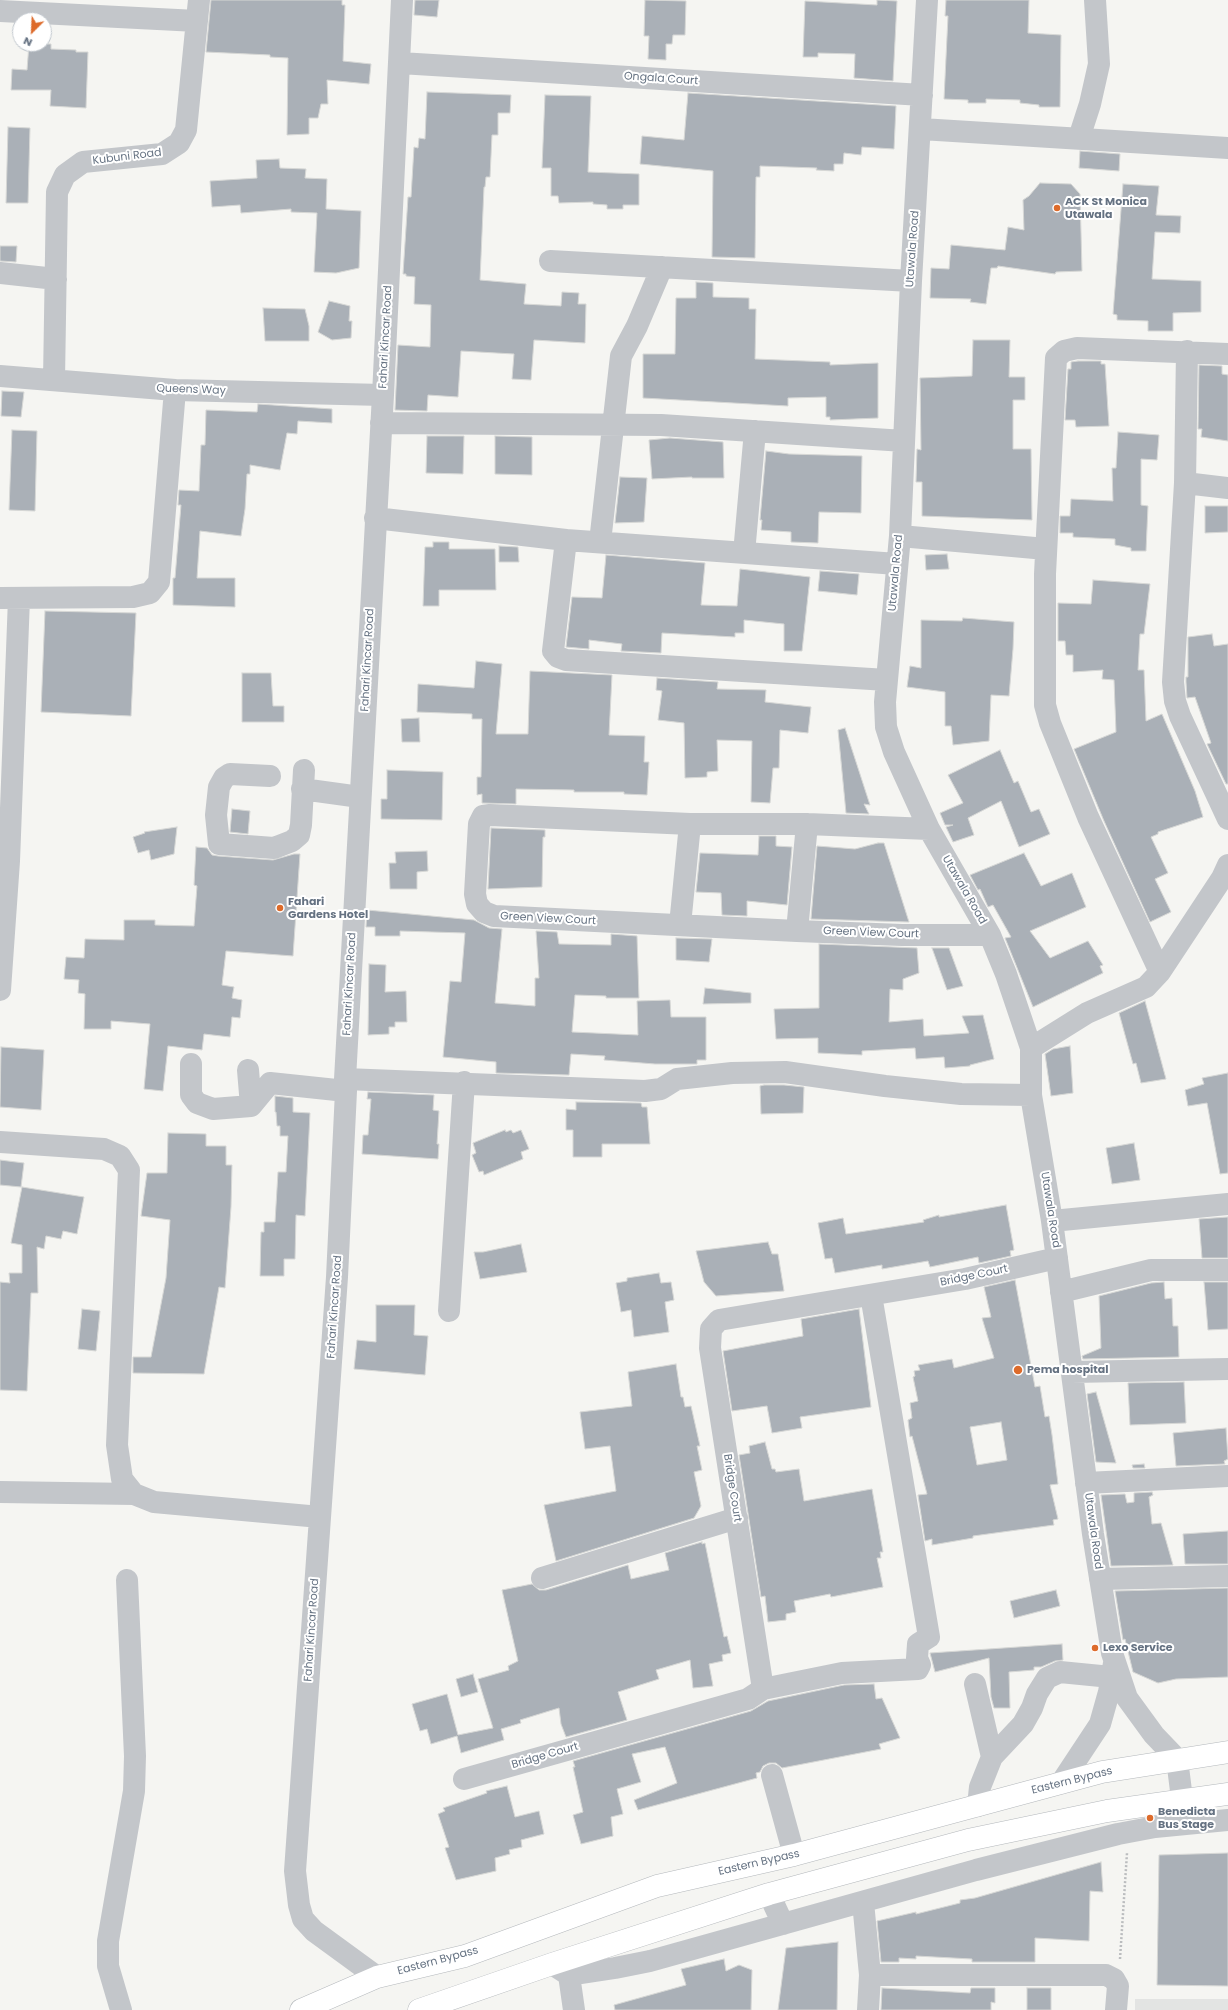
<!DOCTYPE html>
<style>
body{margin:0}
#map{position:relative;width:1228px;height:2010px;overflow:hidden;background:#f5f5f2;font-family:Poppins,sans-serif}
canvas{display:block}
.north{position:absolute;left:12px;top:12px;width:40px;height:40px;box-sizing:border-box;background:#fff;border:1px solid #c1c7cd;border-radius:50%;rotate:204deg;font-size:11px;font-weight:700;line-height:16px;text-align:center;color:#657282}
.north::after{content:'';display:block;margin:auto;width:14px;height:18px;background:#dd6b2b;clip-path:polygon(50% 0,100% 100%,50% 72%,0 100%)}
</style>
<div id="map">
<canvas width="1228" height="2010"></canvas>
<div class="north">N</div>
</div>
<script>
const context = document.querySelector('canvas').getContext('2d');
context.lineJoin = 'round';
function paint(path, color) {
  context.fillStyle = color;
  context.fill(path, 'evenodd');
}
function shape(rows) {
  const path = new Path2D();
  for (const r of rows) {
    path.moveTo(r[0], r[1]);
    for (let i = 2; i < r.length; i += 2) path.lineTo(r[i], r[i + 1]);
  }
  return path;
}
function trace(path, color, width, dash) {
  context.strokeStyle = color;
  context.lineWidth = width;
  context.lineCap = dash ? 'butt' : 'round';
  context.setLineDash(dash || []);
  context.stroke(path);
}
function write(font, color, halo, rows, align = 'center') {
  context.font = font + ' Poppins,sans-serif';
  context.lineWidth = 4;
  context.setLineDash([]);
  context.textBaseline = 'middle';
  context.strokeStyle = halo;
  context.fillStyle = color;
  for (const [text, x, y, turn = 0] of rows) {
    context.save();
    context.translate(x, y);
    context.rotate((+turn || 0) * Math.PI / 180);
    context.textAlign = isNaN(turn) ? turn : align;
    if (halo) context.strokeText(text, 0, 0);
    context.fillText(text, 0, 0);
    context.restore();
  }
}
paint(shape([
 [1135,1999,1228,1999,1228,2010,1135,2010]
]), '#e3e4e3');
const building = shape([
 [211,0,342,0,342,5,345,5,343,61,371,64,369,84,327,80,328,104,321,104,318,118,309,118,309,134,287,135,288,58,270,57,270,55,206,52,211,0],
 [415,0,439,0,437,17,414,15,415,0],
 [645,0,686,1,685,35,673,35,672,44,666,44,666,60,648,59,649,36,644,36,645,0],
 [877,0,897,1,893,81,854,78,855,54,818,53,818,57,803,57,805,1,877,5,877,0],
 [946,0,1029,0,1028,33,1061,35,1060,107,1039,107,1039,105,1020,103,1020,100,986,99,986,103,968,103,968,100,944,99,948,16,945,16,946,0],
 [29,44,51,44,51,49,76,50,76,52,88,52,86,108,50,106,51,90,11,90,12,69,27,70,29,44],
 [427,92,511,95,510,113,498,113,498,135,492,135,490,177,486,177,485,187,484,187,480,280,526,284,524,304,561,306,562,292,579,293,578,304,586,304,585,343,534,340,531,380,512,379,514,354,461,351,458,397,428,395,427,411,395,410,398,345,430,347,431,305,414,304,415,277,406,276,406,274,403,274,408,197,411,197,414,147,418,148,419,138,425,139,427,92],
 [688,93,896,106,894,149,862,147,861,155,844,153,843,164,834,164,834,171,816,170,817,168,760,166,760,177,756,177,755,258,712,257,713,171,640,164,642,136,684,140,688,93],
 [545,95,591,96,588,172,639,174,639,205,623,205,623,209,607,209,607,205,593,204,593,202,559,203,558,196,551,196,551,168,542,168,545,95],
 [8,127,30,128,28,203,6,203,8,127],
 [1080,151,1120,154,1119,171,1079,168,1080,151],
 [279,159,280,168,306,169,305,178,327,179,326,209,361,211,359,268,336,273,314,272,317,213,291,212,291,209,241,213,240,205,212,207,210,181,257,178,256,160,279,159],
 [1040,183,1071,184,1080,194,1082,271,1056,272,1055,274,998,266,997,268,991,268,986,304,970,302,971,299,930,298,931,268,949,269,951,245,1005,250,1008,227,1024,230,1023,200,1029,196,1040,183],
 [1123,184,1159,186,1156,215,1181,216,1180,233,1155,232,1152,279,1201,281,1201,312,1173,313,1173,331,1148,331,1148,321,1117,320,1117,315,1113,314,1123,184],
 [0,246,17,246,16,262,0,261,0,246],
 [696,282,713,283,713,297,749,298,749,309,756,309,755,359,830,362,830,365,878,363,878,418,830,420,830,417,826,417,826,397,788,398,788,406,643,398,643,354,675,354,676,298,696,298,696,282],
 [329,301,350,306,349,321,352,321,351,338,332,340,318,332,329,301],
 [263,308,305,309,309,326,309,341,265,341,263,308],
 [973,340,1010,340,1009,377,1025,377,1025,400,1013,400,1013,449,1031,449,1032,520,922,516,922,482,916,482,917,449,921,450,920,378,972,376,973,340],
 [1078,361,1101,361,1101,364,1105,364,1109,426,1076,427,1075,420,1065,420,1068,369,1071,369,1071,362,1078,361],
 [1199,365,1222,366,1222,374,1228,375,1228,441,1201,437,1202,429,1198,429,1199,365],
 [2,391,24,392,21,417,1,416,2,391],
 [258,404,332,409,332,423,298,421,297,434,287,433,280,470,250,465,250,474,247,474,245,509,241,536,200,531,197,578,235,578,235,607,173,605,173,578,175,578,181,505,178,505,179,490,199,491,201,445,205,445,206,410,257,412,258,404],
 [12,430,37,431,35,511,9,510,12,430],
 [1118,432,1159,435,1157,460,1141,459,1141,505,1148,506,1146,551,1131,551,1131,548,1115,545,1115,539,1073,537,1073,533,1060,533,1060,516,1070,516,1071,499,1113,501,1112,468,1116,468,1118,432],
 [427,436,464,436,463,474,426,473,427,436],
 [495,436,532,437,532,475,495,474,495,436],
 [670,438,723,442,724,478,692,478,692,477,652,479,649,440,670,438],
 [766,451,789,454,862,456,861,513,819,512,818,543,791,542,791,532,761,530,762,520,760,520,766,451],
 [620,477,647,478,644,522,615,523,620,477],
 [1205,506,1228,506,1228,532,1205,533,1205,506],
 [433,542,449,542,449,549,495,549,496,590,439,590,439,606,423,606,425,547,433,547,433,542],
 [499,546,518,547,519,562,499,562,499,546],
 [947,554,949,569,926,570,925,555,947,554],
 [606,555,705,563,701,605,737,606,740,569,810,577,802,651,784,651,784,624,744,620,744,633,735,633,735,637,662,633,661,653,621,651,622,644,589,640,589,649,566,647,572,597,602,598,606,555],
 [820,571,859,574,857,595,818,591,820,571],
 [1093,580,1150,584,1144,634,1140,634,1138,670,1144,670,1146,721,1162,714,1195,791,1203,817,1158,832,1158,834,1151,837,1168,873,1155,879,1171,912,1150,922,1104,821,1074,749,1116,732,1114,680,1102,679,1103,670,1073,672,1073,655,1066,655,1065,641,1058,641,1058,603,1091,604,1093,580],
 [45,611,136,613,131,716,41,712,45,611],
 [963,618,1014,622,1013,649,1009,696,991,695,989,741,953,745,951,726,945,726,945,692,907,687,910,666,921,668,921,620,962,621,963,618],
 [1212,634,1214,646,1228,644,1228,784,1226,784,1207,744,1211,743,1195,697,1187,698,1186,682,1186,677,1188,677,1188,637,1212,634],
 [476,661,502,664,496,734,528,734,530,671,612,675,609,735,645,736,644,762,649,762,647,795,624,794,624,792,574,792,574,790,516,789,516,804,482,803,482,794,477,795,477,777,481,777,482,719,472,719,472,714,417,712,418,684,474,688,476,661],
 [242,673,271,673,273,706,284,706,284,722,242,722,242,673],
 [657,678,718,682,717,689,766,690,765,702,811,707,808,733,780,730,779,768,773,768,770,803,751,802,752,741,717,740,718,771,707,772,707,777,685,778,684,723,658,720,662,691,656,690,657,678],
 [419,718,420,742,402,742,401,719,419,718],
 [845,728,870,805,864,804,869,814,846,813,838,730,845,728],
 [1000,750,1014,783,1018,781,1031,812,1039,809,1050,834,1019,847,1001,801,968,818,974,835,953,842,946,827,953,825,945,825,940,813,963,803,948,775,1000,750],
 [387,770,443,772,442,820,381,819,381,799,387,799,387,770],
 [232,809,250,811,248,834,230,832,232,809],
 [177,827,174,854,151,860,149,850,138,853,133,837,145,833,144,832,177,827],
 [491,828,545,830,545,837,543,837,542,887,488,889,491,828],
 [759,836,776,836,776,846,792,847,787,905,747,901,747,916,722,915,721,893,696,892,700,853,758,855,759,836],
 [878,843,884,843,909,922,811,919,817,846,855,849,878,843],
 [196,847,207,848,212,855,218,856,273,860,294,854,300,854,293,956,226,951,222,985,234,987,232,998,242,1000,240,1018,232,1017,230,1037,204,1034,202,1050,168,1046,163,1091,144,1089,150,1024,111,1021,111,1029,84,1029,85,994,78,993,79,980,64,979,66,957,84,958,85,939,124,940,124,920,155,920,155,925,194,926,197,886,194,885,196,847],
 [427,851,428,871,417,872,417,889,390,889,389,863,396,863,395,852,427,851],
 [1024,853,1041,886,1072,873,1086,907,1030,931,1050,958,1088,941,1103,965,1100,966,1103,973,1033,1007,1005,938,1011,937,993,905,988,907,980,889,978,890,970,875,1024,853],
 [367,910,474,920,489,928,502,929,495,1003,535,1006,535,978,539,978,536,931,557,932,559,944,611,945,611,934,637,936,639,998,606,998,606,996,575,995,572,1032,638,1035,637,1001,670,1000,671,1017,706,1017,706,1060,697,1060,697,1064,655,1064,604,1060,605,1056,571,1054,569,1075,496,1073,496,1062,443,1057,450,981,461,982,465,933,400,931,400,936,375,936,375,927,366,927,367,910],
 [676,938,712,939,709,962,676,960,676,938],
 [819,944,917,948,919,973,903,979,903,990,890,989,889,1022,923,1019,924,1036,969,1033,962,1016,983,1015,994,1059,970,1065,970,1066,945,1068,944,1057,916,1059,915,1048,862,1051,862,1055,818,1053,818,1038,776,1039,774,1009,819,1008,819,944],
 [932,948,949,948,963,986,947,990,932,948],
 [369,964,386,965,385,992,406,991,407,1022,395,1022,395,1027,389,1027,389,1034,368,1035,369,964],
 [705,988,751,993,751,1003,703,1004,705,988],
 [1145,1001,1166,1079,1141,1083,1136,1063,1133,1064,1119,1013,1145,1001],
 [1070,1046,1073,1093,1051,1096,1045,1054,1053,1049,1070,1046],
 [1,1047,44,1050,41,1110,0,1107,1,1047],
 [1228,1073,1228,1173,1220,1174,1207,1103,1188,1106,1185,1090,1204,1084,1202,1078,1228,1073],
 [764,1085,784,1085,804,1087,803,1113,761,1114,760,1086,764,1085],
 [368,1092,434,1095,433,1110,439,1111,437,1144,439,1144,438,1159,362,1154,363,1135,368,1135,371,1099,367,1099,368,1092],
 [275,1096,293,1098,293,1112,310,1113,305,1216,296,1215,295,1259,284,1259,284,1276,260,1276,261,1232,264,1232,264,1222,275,1222,278,1172,286,1172,288,1136,280,1136,280,1126,277,1126,276,1112,275,1112,275,1096],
 [576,1102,641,1103,642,1107,647,1107,650,1144,602,1144,602,1157,573,1157,573,1130,566,1130,566,1109,576,1110,576,1102],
 [505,1130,506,1132,511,1130,513,1133,521,1130,529,1149,521,1152,523,1159,484,1175,483,1171,479,1172,472,1155,476,1153,473,1143,505,1130],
 [168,1133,206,1134,206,1146,226,1146,226,1165,232,1165,231,1207,225,1288,219,1287,204,1374,133,1373,133,1357,151,1357,166,1278,170,1220,141,1216,147,1173,167,1173,168,1133],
 [1134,1143,1140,1180,1112,1184,1106,1148,1134,1143],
 [0,1160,24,1163,21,1187,0,1185,0,1160],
 [22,1187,84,1197,77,1234,63,1231,61,1239,46,1236,44,1249,37,1247,38,1293,31,1293,27,1391,0,1390,0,1282,10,1283,9,1273,22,1273,22,1245,11,1243,22,1187],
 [1006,1205,1014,1250,1010,1251,1011,1256,979,1263,978,1257,930,1267,928,1261,882,1269,882,1265,835,1273,832,1258,825,1259,818,1223,843,1218,846,1234,924,1222,923,1220,939,1215,939,1217,1006,1205],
 [1228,1217,1228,1258,1202,1258,1199,1219,1228,1217],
 [768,1242,772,1254,778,1254,784,1291,716,1296,704,1282,696,1251,768,1242],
 [521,1244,527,1272,480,1279,474,1252,483,1252,521,1244],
 [659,1273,661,1283,671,1282,674,1300,665,1302,669,1332,634,1337,631,1310,621,1312,616,1283,627,1281,627,1278,659,1273],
 [1015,1280,1035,1387,1040,1386,1045,1417,1049,1416,1052,1435,1058,1484,1050,1485,1058,1519,1053,1520,1054,1525,973,1536,973,1538,932,1545,932,1539,925,1541,918,1495,927,1494,912,1436,910,1437,908,1420,912,1418,910,1403,918,1401,913,1377,915,1376,914,1371,920,1370,918,1365,952,1359,954,1368,994,1358,982,1318,991,1317,984,1287,1015,1280],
 [1001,1422,1007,1460,977,1465,970,1427,1001,1422],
 [1164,1282,1165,1299,1172,1298,1173,1326,1178,1326,1179,1357,1083,1359,1082,1356,1101,1348,1099,1296,1151,1283,1164,1282],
 [1204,1282,1228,1282,1228,1329,1208,1330,1204,1282],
 [376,1305,415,1305,414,1335,428,1336,425,1375,354,1369,357,1340,376,1342,376,1305],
 [82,1309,100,1311,96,1351,78,1349,82,1309],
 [859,1309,871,1407,800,1417,802,1428,772,1433,767,1406,732,1411,723,1351,803,1336,801,1319,859,1309],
 [676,1364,681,1397,683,1397,685,1407,691,1406,700,1446,697,1446,702,1470,694,1472,701,1506,694,1518,556,1561,544,1505,616,1491,610,1446,585,1449,580,1412,632,1406,628,1372,676,1364],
 [1184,1382,1186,1423,1130,1425,1128,1383,1184,1382],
 [1096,1392,1116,1463,1096,1462,1087,1394,1096,1392],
 [1226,1428,1228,1459,1224,1461,1225,1464,1176,1466,1173,1433,1226,1428],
 [765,1442,772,1469,775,1469,776,1472,799,1469,804,1501,872,1489,883,1552,880,1552,881,1558,877,1558,883,1587,831,1597,830,1594,794,1601,796,1612,786,1614,786,1620,768,1622,765,1596,761,1597,739,1455,750,1453,749,1446,765,1442],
 [1144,1464,1145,1468,1133,1468,1132,1465,1144,1464],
 [1152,1492,1153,1495,1149,1497,1152,1524,1161,1523,1173,1565,1111,1566,1101,1495,1125,1494,1127,1503,1134,1502,1134,1493,1152,1492],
 [1228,1531,1228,1564,1185,1564,1183,1534,1228,1531],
 [702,1542,702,1544,705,1543,724,1637,727,1636,731,1653,722,1655,723,1661,709,1664,713,1686,693,1688,690,1660,656,1670,659,1679,618,1692,627,1720,566,1737,561,1724,559,1708,520,1720,521,1723,501,1729,504,1740,461,1753,457,1736,431,1744,427,1729,420,1731,412,1704,447,1694,458,1735,493,1728,478,1679,509,1670,508,1666,518,1661,502,1590,532,1584,539,1590,546,1590,628,1565,631,1579,669,1570,665,1553,702,1542],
 [1228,1588,1228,1677,1176,1679,1158,1683,1133,1672,1125,1639,1123,1640,1115,1591,1228,1588],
 [1056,1590,1060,1606,1014,1618,1010,1601,1056,1590],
 [1062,1644,1063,1660,1055,1661,1041,1667,1034,1667,1034,1670,1009,1672,1010,1708,994,1708,991,1697,989,1658,935,1672,930,1653,1062,1644],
 [473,1674,478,1692,461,1697,456,1679,473,1674],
 [874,1684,876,1699,882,1698,900,1738,879,1744,881,1749,782,1768,776,1763,769,1763,763,1766,760,1772,756,1773,757,1778,638,1810,634,1800,677,1783,665,1747,632,1754,641,1782,617,1789,623,1814,611,1817,613,1836,581,1844,573,1815,583,1812,573,1767,575,1767,573,1761,751,1711,768,1701,844,1685,874,1684],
 [507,1786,515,1817,539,1811,544,1834,521,1840,522,1847,509,1850,510,1854,495,1858,496,1871,456,1880,445,1848,449,1847,438,1814,445,1811,443,1808,487,1793,486,1791,507,1786],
 [1228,1853,1228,1986,1157,1985,1159,1855,1228,1853],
 [1101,1862,1103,1892,1090,1891,1089,1941,1035,1938,1035,1962,972,1962,972,1959,916,1956,916,1959,899,1958,899,1962,881,1962,877,1921,916,1912,916,1914,960,1903,960,1900,975,1898,1101,1862],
 [838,1942,837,2010,778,2010,786,1948,838,1942],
 [724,1959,726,1971,739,1965,752,1970,751,2010,615,2010,614,2005,686,1985,681,1969,724,1959],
 [882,1988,970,1993,971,1988,995,1988,995,2003,991,2002,991,2010,881,2010,882,1988],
 [1027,1988,1051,1988,1051,2010,1027,2010,1027,1988]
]);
paint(building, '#aab0b7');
trace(building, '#d6d7d5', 1);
const major = shape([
 [301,2010,377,1977,465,1956,657,1886,794,1855,1102,1772,1228,1752],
 [419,2010,552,1964,769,1894,968,1840,1107,1811,1228,1794]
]);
trace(major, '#b4b8bc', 23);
trace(shape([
 [1120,1959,1127,1853]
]), '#bbbdbf', 2.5, [2, 2]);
trace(shape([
 [927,0,911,281,900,536,885,702,886,727,894,752,929,829,990,935,1006,974,1031,1048,1031,1095,1052,1221,1093,1534,1112,1653,1127,1698,1154,1735,1177,1759,1182,1799],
 [0,11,197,21],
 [400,63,922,95],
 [921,129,1228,148],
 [1079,138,1090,104,1099,64,1095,0],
 [550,261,911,281],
 [0,273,56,279],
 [1187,351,1185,483,1173,682,1175,701,1180,716,1228,819],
 [0,376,175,390,383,395],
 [54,380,57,192,65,175,83,162,162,154,179,143,186,130,199,0],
 [381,423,661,425,904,441],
 [1185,483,1228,488],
 [375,518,566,540,897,564],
 [900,536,1046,549],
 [566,540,553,651,558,657,566,660,887,680],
 [600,542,621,356,637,326,662,267],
 [744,553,755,431],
 [0,598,133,597,150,593,159,582,175,390],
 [270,776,230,774,224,778,219,787,216,815,219,844,274,848,292,841,299,835,301,825,304,770],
 [302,789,360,797],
 [929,829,807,824,690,824,490,815,483,816,479,824,475,894,477,904,484,912,494,916,797,931,902,935,990,935],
 [680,925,690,824],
 [797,931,807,824],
 [1160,972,1088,817,1050,723,1045,705,1045,574,1056,358,1064,351,1077,348,1228,354],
 [0,990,9,861,19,598],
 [1031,1048,1087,1013,1146,987,1160,972,1222,878,1228,865],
 [191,1064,191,1095,197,1103,213,1109,251,1106,270,1083,346,1091],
 [248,1070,251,1106],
 [345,1079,645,1091,661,1089,677,1079,732,1073,785,1072,885,1086,961,1094,1031,1095],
 [0,1142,104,1149,120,1156,129,1170,117,1445,122,1479,134,1494,154,1502,320,1517],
 [1052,1221,1228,1204],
 [1061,1292,1151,1270,1228,1270],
 [449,1311,464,1082],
 [1072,1372,1228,1369],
 [1086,1483,1228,1476],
 [0,1492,134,1494],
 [542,1578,737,1518],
 [1100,1579,1228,1576],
 [975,1684,992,1757,980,1787,978,1806],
 [763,1689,842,1673,918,1669,920,1665,917,1658,918,1644,929,1637,871,1295],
 [992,1757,1023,1724,1032,1708,1037,1694,1047,1678,1060,1672,1111,1677],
 [772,1775,794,1855],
 [464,1779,748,1699,763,1689,710,1348,711,1329,719,1320,965,1279,1057,1258],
 [1061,1783,1100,1724,1109,1692,1114,1663],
 [769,1894,783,1924],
 [863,1902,870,1975,868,2010],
 [552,1964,569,1975,615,1968,650,1961,976,1870,1118,1834,1155,1827,1228,1820],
 [569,1975,574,2010],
 [870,1975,1106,1975,1114,1979,1118,1986,1116,2010],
 [377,1977,314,1931,303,1919,299,1905,295,1871,337,1277,346,1091,345,1079,383,395,402,0],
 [121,2010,108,1966,108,1941,134,1791,135,1756,127,1580]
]), '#c3c6ca', 22);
trace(major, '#fff', 22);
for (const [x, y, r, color] of [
 [1057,208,4,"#dd6b2b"],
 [280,908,4,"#dd6b2b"],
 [1018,1370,5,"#dd6b2b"],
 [1095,1648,4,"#dd6b2b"],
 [1150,1818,4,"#dd6b2b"]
]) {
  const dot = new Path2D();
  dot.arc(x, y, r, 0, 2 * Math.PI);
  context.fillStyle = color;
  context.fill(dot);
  trace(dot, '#fff', 1.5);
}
write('11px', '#657282', '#fff', [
 ["Ongala Court",661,79,4],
 ["Kubuni Road",127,157,-7],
 ["Utawala Road",913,249,-86],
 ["Fahari Kincar Road",386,337,-87],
 ["Queens Way",191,390,2],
 ["Utawala Road",896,573,-85],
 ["Fahari Kincar Road",368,660,-87],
 ["Utawala Road",964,890,60],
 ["Green View Court",548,919,3],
 ["Green View Court",871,933,2],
 ["Fahari Kincar Road",350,984,-87],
 ["Utawala Road",1050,1210,81],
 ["Bridge Court",974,1276,-12],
 ["Fahari Kincar Road",335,1307,-86],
 ["Bridge Court",732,1488,81],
 ["Utawala Road",1093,1531,82],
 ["Fahari Kincar Road",312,1630,-86],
 ["Bridge Court",545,1756,-16],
 ["Eastern Bypass",1072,1781,-14],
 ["Eastern Bypass",759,1863,-13],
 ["Eastern Bypass",438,1961,-15]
]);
write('bold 11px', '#657282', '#fff', [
 ["ACK St Monica",1065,202],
 ["Utawala",1065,215],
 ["Fahari",288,902],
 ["Gardens Hotel",288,915],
 ["Pema hospital",1027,1370],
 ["Lexo Service",1103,1648],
 ["Benedicta",1158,1812],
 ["Bus Stage",1158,1825]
], 'left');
</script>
